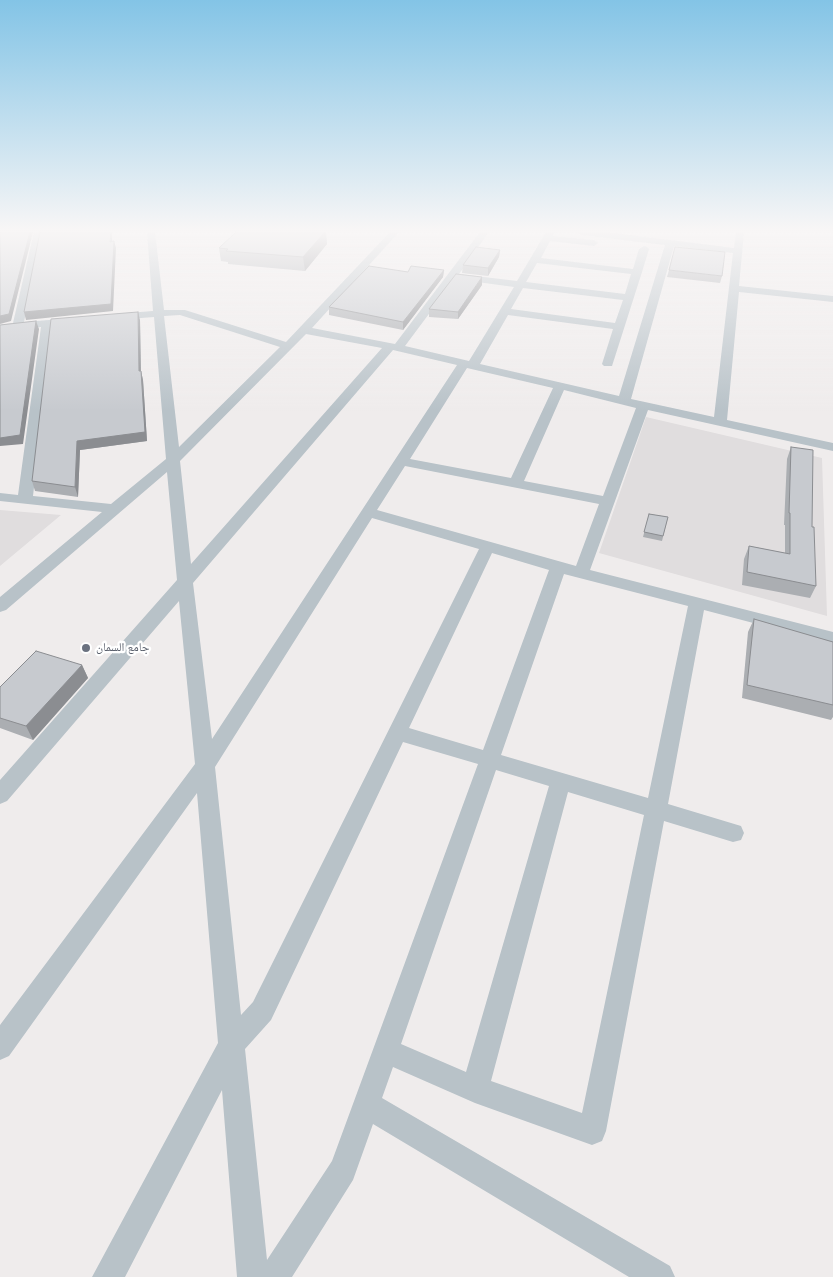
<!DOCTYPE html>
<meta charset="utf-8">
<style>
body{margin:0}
canvas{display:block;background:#efecec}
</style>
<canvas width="833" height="1277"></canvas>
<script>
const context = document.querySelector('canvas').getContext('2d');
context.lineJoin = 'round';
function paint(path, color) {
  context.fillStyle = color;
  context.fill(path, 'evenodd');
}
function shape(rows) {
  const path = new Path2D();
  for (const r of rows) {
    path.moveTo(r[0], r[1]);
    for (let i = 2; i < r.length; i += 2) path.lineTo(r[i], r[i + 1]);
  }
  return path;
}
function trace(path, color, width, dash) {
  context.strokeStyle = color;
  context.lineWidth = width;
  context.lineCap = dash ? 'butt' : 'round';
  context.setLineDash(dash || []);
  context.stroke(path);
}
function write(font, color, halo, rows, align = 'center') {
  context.font = font + ' "Open Sans","Noto Naskh Arabic",sans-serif';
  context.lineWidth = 4.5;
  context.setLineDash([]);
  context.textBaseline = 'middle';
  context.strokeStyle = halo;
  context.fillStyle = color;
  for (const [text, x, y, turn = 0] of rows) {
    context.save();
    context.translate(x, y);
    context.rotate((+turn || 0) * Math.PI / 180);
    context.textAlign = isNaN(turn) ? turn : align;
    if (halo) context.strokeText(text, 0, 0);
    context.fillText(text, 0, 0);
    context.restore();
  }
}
paint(shape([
 [646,417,822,458,827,616,599,553],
 [0,510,61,515,0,566]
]), '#e0ddde');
paint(shape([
 [34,232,42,232,24,322,74,318,79,321,74,324,52,326,33,496,111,504,166,459,154,317,115,320,110,317,115,314,153,311,147,232,155,232,164,310,185,310,286,342,390,232,399,232,312,328,395,344,480,232,489,232,459,274,517,281,546,232,555,232,553,236,594,240,598,243,594,246,550,241,541,258,633,269,639,249,644,246,647,247,649,249,642,272,612,366,604,366,602,364,613,329,508,315,480,364,619,396,665,245,581,235,577,232,606,232,734,248,736,232,744,232,739,286,833,296,833,302,739,292,727,420,833,443,833,451,648,410,590,570,833,632,833,644,704,610,668,804,741,826,744,833,741,840,733,842,664,821,606,1131,602,1141,592,1145,475,1103,393,1067,382,1098,670,1266,675,1277,629,1277,373,1124,353,1180,292,1277,237,1277,222,1090,125,1277,92,1277,218,1043,197,793,9,1056,0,1060,0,1025,195,764,179,601,7,801,0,804,0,780,177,580,167,472,6,610,0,612,0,597,102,512,0,501,0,493,18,495,41,327,0,331,0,325,13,323,34,232],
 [674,246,733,253,714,417,631,399,674,246],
 [537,263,631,274,625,294,526,282,537,263],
 [455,279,514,287,469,361,405,346,455,279],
 [523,288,623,300,615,323,511,309,523,288],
 [180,315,280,347,179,447,164,316,180,315],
 [306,334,382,348,191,564,180,461,306,334],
 [393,350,457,365,212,739,193,583,393,350],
 [467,368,553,388,511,478,410,459,467,368],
 [564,390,636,408,603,496,524,481,564,390],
 [405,466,599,504,576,566,377,510,405,466],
 [372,518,479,549,253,1002,241,1015,215,767,372,518],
 [492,553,549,570,483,750,409,728,492,553],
 [564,574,688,606,648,798,501,755,564,574],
 [403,742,478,764,332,1161,267,1260,245,1049,271,1020,403,742],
 [496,770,549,786,466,1072,401,1044,496,770],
 [568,792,644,815,582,1113,491,1081,568,792]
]), '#b8c2c8');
paint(shape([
 [236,232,326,232,327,244,305,271,228,264,228,262,221,261,219,248],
 [500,250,499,257,488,276,462,273,463,265],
 [444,270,443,277,403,330,329,315,329,307],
 [669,270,722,276,720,283,667,277],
 [482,285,458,319,429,317,429,309],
 [140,320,141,371,143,380,147,441,80,450,78,497,35,491,32,481],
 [791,447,812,527,816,586,810,598,742,585,744,559,749,546,785,553,785,525,784,525,787,459],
 [649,514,668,517,662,541,643,537],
 [754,619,833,642,833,717,831,720,742,698,748,632],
 [82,665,88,678,33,740,0,728,0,687]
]), '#abaeb2');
paint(shape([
 [30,232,33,232,11,321,0,324,0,316],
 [111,232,112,232,112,249,110,242],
 [325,232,326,232,327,244,305,271,303,257],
 [114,241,116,248,113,311,26,320,24,312],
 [500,250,499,257,488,276,488,268],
 [444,270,443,277,403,330,403,322],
 [482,277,482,285,458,319,458,312],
 [138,312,140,320,141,380,139,371],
 [36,321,39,329,23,444,0,446,0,438],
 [141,371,143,380,147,441,80,450,78,497,75,487,77,441],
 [82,665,88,678,33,740,26,726]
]), '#8b8d91');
const building = shape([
 [0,232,30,232,9,314,0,316,0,232],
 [40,232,111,232,110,242,114,241,111,304,24,312,40,232],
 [236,232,325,232,303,257,226,251,228,249,219,248,236,232],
 [476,247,500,250,488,268,463,265,476,247],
 [675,247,725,252,722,276,669,270,675,247],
 [369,266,408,272,411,266,444,270,403,322,329,307,369,266],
 [456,274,482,277,458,312,429,309,456,274],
 [138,312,139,371,141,371,145,432,77,441,75,487,32,481,51,319,138,312],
 [36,321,20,435,0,438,0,325,36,321],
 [791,447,813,450,812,527,814,527,816,586,747,572,749,546,790,554,790,513,789,513,791,447],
 [649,514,668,517,663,536,644,532,649,514],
 [754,619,833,642,833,705,747,685,754,619],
 [36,651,82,665,26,726,0,718,0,687,36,651]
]);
paint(building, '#c7cacf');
trace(building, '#8b8d91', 1);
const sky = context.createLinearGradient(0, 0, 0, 411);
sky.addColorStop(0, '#83c4e6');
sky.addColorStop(0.56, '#f8f6f6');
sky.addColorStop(1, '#f8f6f600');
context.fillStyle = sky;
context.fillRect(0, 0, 833, 411);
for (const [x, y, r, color] of [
 [86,648,5,"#6b7280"]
]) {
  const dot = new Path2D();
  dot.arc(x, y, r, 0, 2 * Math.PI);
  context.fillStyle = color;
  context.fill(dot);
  trace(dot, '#fff', 2);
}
write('12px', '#5b616d', '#fff', [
 ["جامع السمان",96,648]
], 'left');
</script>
